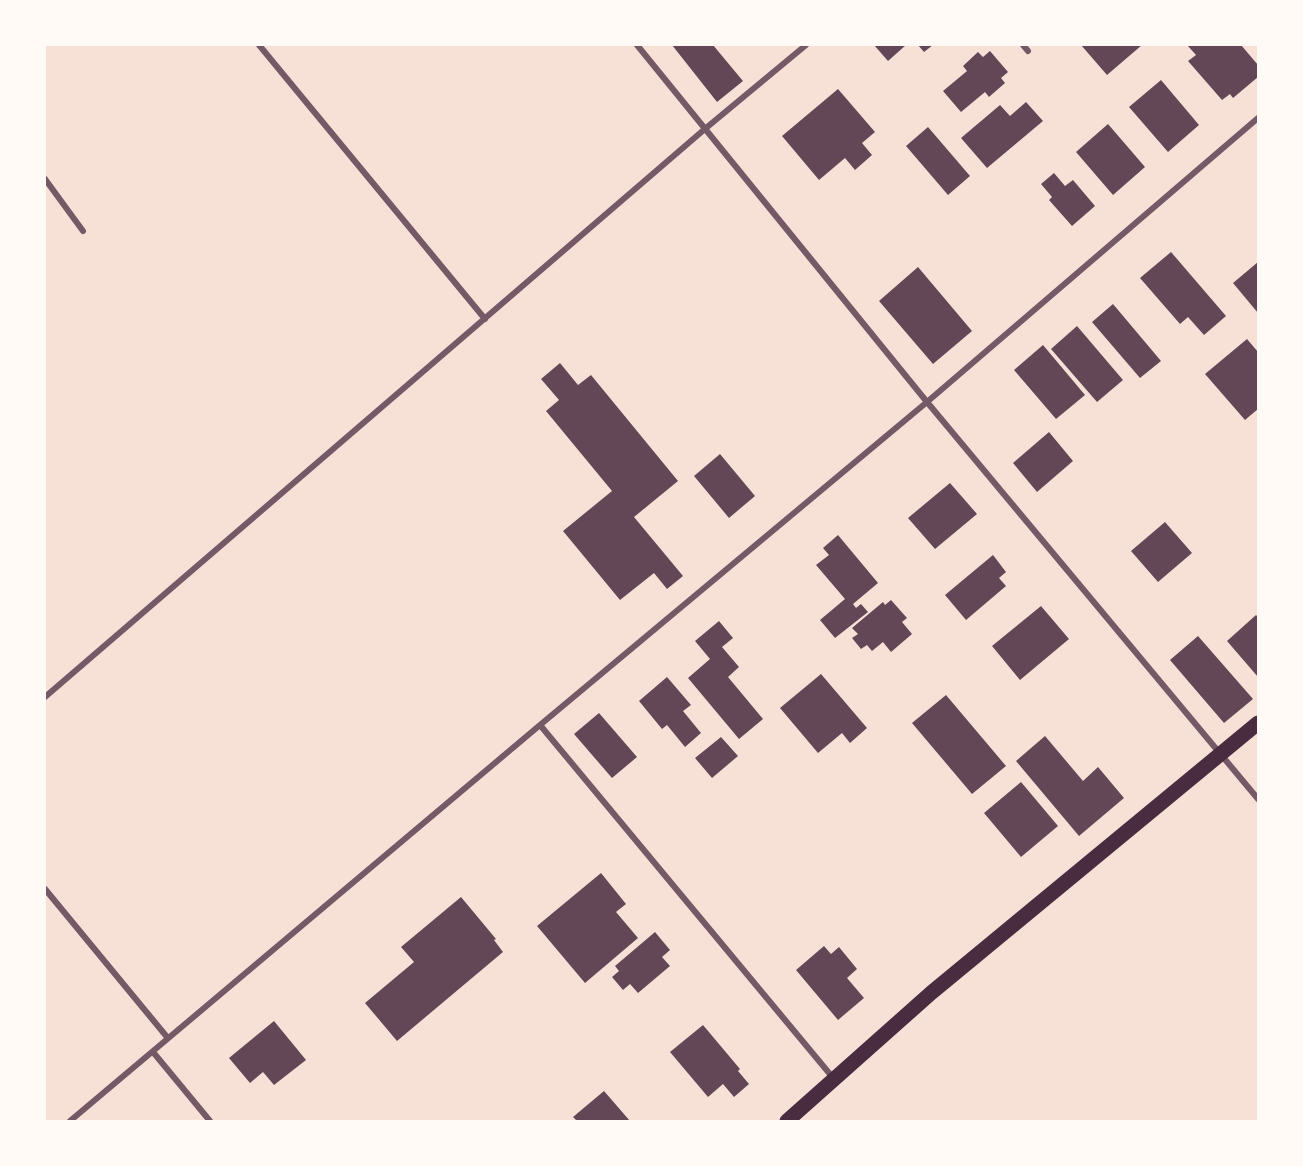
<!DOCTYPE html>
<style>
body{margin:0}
#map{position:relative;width:1303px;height:1166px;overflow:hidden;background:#f7e1d7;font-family:Raleway,sans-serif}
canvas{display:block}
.frame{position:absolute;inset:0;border:46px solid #fffaf5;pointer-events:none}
</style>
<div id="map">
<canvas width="1303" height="1166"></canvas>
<div class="frame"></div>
</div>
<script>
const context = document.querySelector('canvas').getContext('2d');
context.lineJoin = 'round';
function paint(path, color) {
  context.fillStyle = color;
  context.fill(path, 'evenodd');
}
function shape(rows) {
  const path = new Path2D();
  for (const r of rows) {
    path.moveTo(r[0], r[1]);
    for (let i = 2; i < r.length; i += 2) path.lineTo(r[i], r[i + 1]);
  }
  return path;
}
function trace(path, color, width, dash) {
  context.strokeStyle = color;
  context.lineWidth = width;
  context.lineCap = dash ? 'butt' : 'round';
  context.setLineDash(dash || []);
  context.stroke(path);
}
paint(shape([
 [672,45,713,45,743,81,717,102],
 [874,45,906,45,888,61],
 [918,45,933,45,924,52],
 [1081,45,1142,45,1107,75],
 [1187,45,1241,45,1258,65,1258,77,1233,98,1230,94,1222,100,1188,61,1196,55],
 [990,51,1008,72,1001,78,1005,83,989,97,985,92,961,112,943,91,967,71,963,66,978,52,983,57],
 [1161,80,1199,125,1168,152,1129,107],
 [838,89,875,132,862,143,872,155,855,170,845,158,819,180,782,136],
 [1026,102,1043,121,987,168,961,138,1000,105,1010,116],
 [1108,124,1145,167,1113,195,1076,152],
 [928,127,970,176,948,195,906,146],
 [1054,173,1065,186,1073,180,1095,206,1072,226,1049,200,1052,197,1041,184],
 [1171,252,1226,316,1204,335,1188,317,1180,324,1140,278],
 [1258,262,1258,313,1233,283],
 [918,267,972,331,933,364,879,301],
 [1113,304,1161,361,1140,378,1092,322],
 [1077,326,1123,380,1097,402,1051,349],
 [1247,339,1258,352,1258,409,1245,420,1205,374],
 [1043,345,1085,395,1056,419,1014,370],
 [560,363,578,385,591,375,678,481,634,517,683,576,667,589,654,573,620,600,563,531,612,491,546,411,559,400,541,379],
 [1049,432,1073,461,1037,492,1013,463],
 [720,454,755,496,729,518,694,476],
 [950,483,977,514,935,549,908,518],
 [1165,522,1192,553,1158,582,1131,551],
 [838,535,878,583,853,604,856,608,861,604,868,612,835,638,820,620,845,599,816,565,829,555,823,548],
 [993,555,1006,572,999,578,1006,586,966,620,945,595],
 [891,600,907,618,902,622,912,634,891,652,883,642,872,651,867,645,861,649,852,638,858,634,852,628,883,602,885,605],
 [1041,606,1069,639,1020,680,992,646],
 [1256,615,1258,617,1258,677,1227,641],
 [719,621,733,638,722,647,739,667,728,677,763,719,739,739,688,678,710,659,695,641],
 [1198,636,1253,699,1224,723,1170,660],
 [821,674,867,728,850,743,842,733,818,753,780,708],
 [667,677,691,705,683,711,701,733,685,747,667,725,662,729,639,701],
 [946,695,1006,766,972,794,912,723],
 [599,713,637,757,612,778,574,734],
 [1045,736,1083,781,1098,767,1124,798,1079,836,1016,761],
 [721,737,738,756,712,778,695,758],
 [1021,782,1058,826,1021,857,984,813],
 [601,873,626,904,616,912,638,938,585,983,537,926],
 [461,897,496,939,494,940,503,952,397,1041,365,1003,414,962,401,947],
 [655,932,670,950,662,957,670,966,638,993,630,984,623,990,612,977,619,971,615,966],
 [824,946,831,954,839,947,857,969,847,978,864,998,838,1020,796,970],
 [274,1021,306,1060,274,1085,263,1072,250,1083,229,1058],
 [703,1025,740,1069,738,1071,749,1084,734,1097,723,1084,708,1097,670,1052],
 [604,1091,630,1121,577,1121,573,1117]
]), '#644757');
trace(shape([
 [259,45,485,319],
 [637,45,927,402,1258,799],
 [1023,45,1028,51],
 [45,179,83,231],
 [45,697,706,128,806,45],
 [540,725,834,1079],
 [45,889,167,1037],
 [153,1052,210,1121],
 [70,1121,540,725,927,402,1258,118]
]), '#755966', 6);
trace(shape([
 [787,1121,931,993,1258,723]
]), '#4a2c40', 15);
</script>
